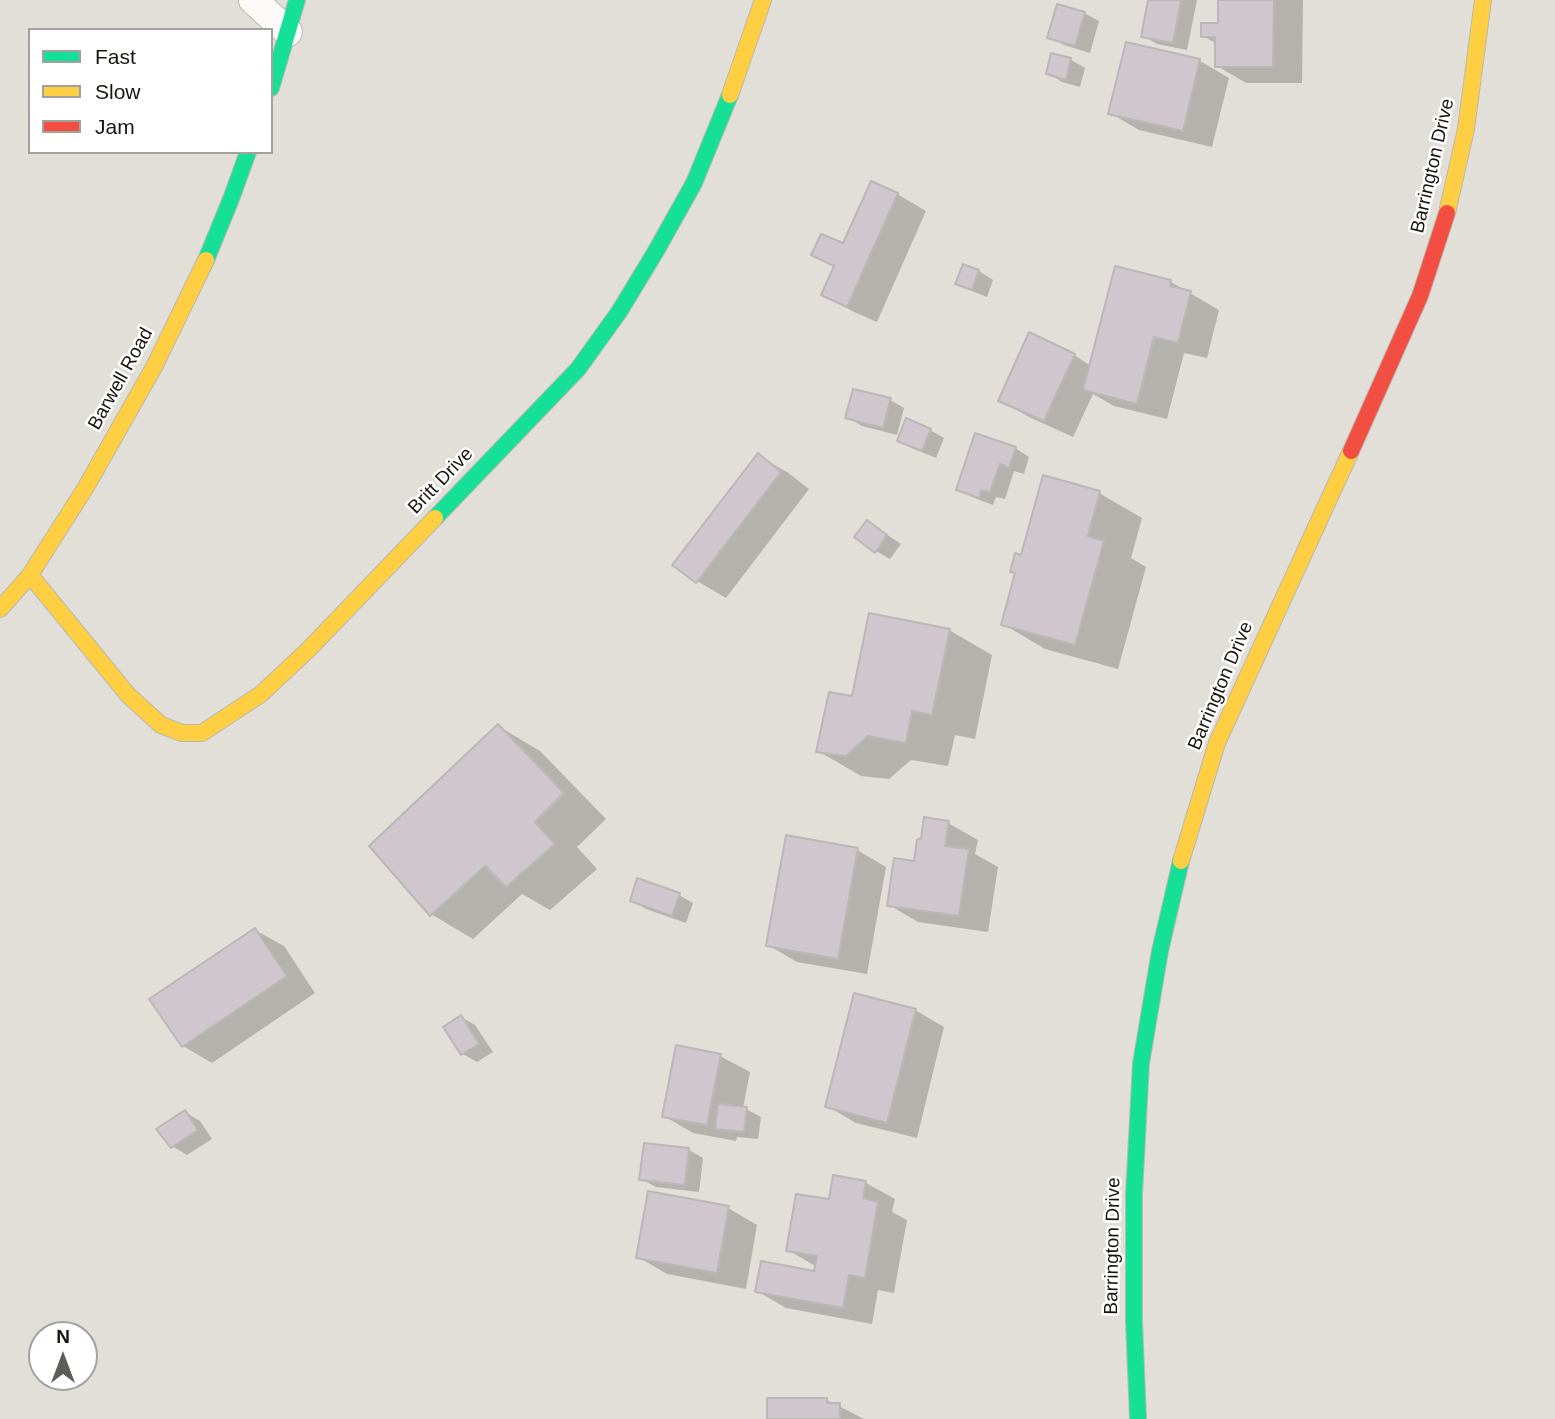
<!DOCTYPE html>
<style>
body{margin:0}
#map{position:relative;width:1555px;height:1419px;overflow:hidden;background:#e2dfd8;font-family:Arial,sans-serif}
canvas{display:block}
.legend{position:absolute;left:28px;top:28px;width:245px;height:126px;box-sizing:border-box;background:#fff;border:2px solid #a2a19f;margin:0;padding:9px 12px;list-style:none;font-size:21px;color:#171510}
.legend li{display:flex;align-items:center;gap:14px;height:35px}
.legend b{width:35px;border:2px solid #a2a19f}
.north{position:absolute;left:28px;top:1321px;width:70px;height:70px;box-sizing:border-box;background:#fff;border:2px solid #a2a19f;border-radius:50%;rotate:0deg;font-size:19px;font-weight:700;line-height:28px;text-align:center;color:#171510}
.north::after{content:'';display:block;margin:auto;width:24px;height:32px;background:#5e5c56;clip-path:polygon(50% 0,100% 100%,50% 72%,0 100%)}
</style>
<div id="map">
<canvas width="1555" height="1419"></canvas>
<ul class="legend">
<li><b style="height:9px;background:#16e098"></b>Fast</li>
<li><b style="height:9px;background:#ffcf43"></b>Slow</li>
<li><b style="height:9px;background:#f24e42"></b>Jam</li>
</ul>
<div class="north">N</div>
</div>
<script>
const context = document.querySelector('canvas').getContext('2d');
context.lineJoin = 'round';
function paint(path, color) {
  context.fillStyle = color;
  context.fill(path, 'evenodd');
}
function shape(rows) {
  const path = new Path2D();
  for (const r of rows) {
    path.moveTo(r[0], r[1]);
    for (let i = 2; i < r.length; i += 2) path.lineTo(r[i], r[i + 1]);
  }
  return path;
}
function trace(path, color, width, dash) {
  context.strokeStyle = color;
  context.lineWidth = width;
  context.lineCap = dash ? 'butt' : 'round';
  context.setLineDash(dash || []);
  context.stroke(path);
}
function write(font, color, halo, rows, align = 'center') {
  context.font = font + ' Arial,sans-serif';
  context.lineWidth = 5;
  context.setLineDash([]);
  context.textBaseline = 'middle';
  context.strokeStyle = halo;
  context.fillStyle = color;
  for (const [text, x, y, turn = 0] of rows) {
    context.save();
    context.translate(x, y);
    context.rotate((+turn || 0) * Math.PI / 180);
    context.textAlign = isNaN(turn) ? turn : align;
    if (halo) context.strokeText(text, 0, 0);
    context.fillText(text, 0, 0);
    context.restore();
  }
}
paint(shape([
 [1149,0,1197,0,1187,50,1157,44,1143,36],
 [1220,0,1303,0,1302,83,1246,83,1217,66,1217,44,1203,36,1220,24],
 [1084,13,1099,21,1090,53,1064,45,1049,37],
 [1127,44,1200,61,1229,78,1212,147,1139,130,1110,113],
 [1053,55,1071,60,1085,68,1080,87,1062,82,1048,73],
 [897,194,926,211,877,322,852,311,823,294,835,267,813,255,844,246],
 [964,266,979,271,993,280,987,297,972,291,958,283],
 [1171,282,1219,310,1207,358,1184,353,1167,419,1114,406,1093,394,1073,437,1029,417,1000,400,1074,355,1091,366],
 [890,400,904,408,897,435,862,426,847,417],
 [930,430,944,438,936,458,914,449,899,441],
 [1015,448,1029,457,1024,474,1014,471,1005,499,996,497,993,505,972,497,958,489],
 [758,456,787,472,809,489,726,598,697,581],
 [1099,493,1142,518,1131,558,1146,567,1118,669,1045,649,1003,624,1017,574,1012,572,1022,557],
 [868,522,901,544,890,559,876,551],
 [949,630,992,655,975,739,955,735,948,766,911,760,889,779,861,776,818,751,853,698],
 [498,726,540,751,606,819,577,847,597,869,550,910,522,894,473,939,431,914],
 [948,823,978,840,975,854,998,867,988,932,918,922,889,905],
 [857,850,886,867,867,974,797,962,768,945],
 [679,895,693,903,686,923,646,909,632,901],
 [255,930,284,946,315,993,212,1063,183,1046],
 [915,1010,944,1027,917,1138,856,1123,827,1106],
 [461,1017,475,1025,493,1052,477,1062,463,1054,445,1027],
 [720,1056,750,1072,743,1108,746,1109,761,1117,758,1139,737,1137,736,1141,693,1133,664,1116],
 [185,1112,200,1121,212,1139,187,1155,172,1146],
 [689,1150,703,1158,699,1192,656,1187,641,1179],
 [866,1183,895,1199,892,1212,907,1220,894,1293,878,1290,872,1324,786,1308,757,1291,816,1273,817,1267,788,1250,831,1201],
 [728,1208,757,1225,746,1289,667,1274,638,1257],
 [827,1400,864,1419,769,1419]
]), '#0003');
const building = shape([
 [1148,0,1181,0,1173,43,1141,37,1148,0],
 [1218,0,1274,0,1273,67,1215,67,1215,37,1201,37,1201,23,1218,23,1218,0],
 [1057,4,1085,12,1075,46,1047,38,1057,4],
 [1126,42,1200,59,1183,131,1108,114,1126,42],
 [1051,53,1071,58,1066,80,1046,74,1051,53],
 [871,181,898,193,847,307,821,295,834,266,811,255,821,234,843,243,871,181],
 [963,264,979,270,972,290,955,284,963,264],
 [1115,266,1171,280,1170,286,1191,291,1178,343,1154,337,1137,404,1083,390,1115,266],
 [1029,332,1075,354,1044,421,998,401,1029,332],
 [853,389,891,398,883,428,845,418,853,389],
 [906,418,931,429,922,451,897,441,906,418],
 [975,433,1016,447,1009,468,1000,464,990,492,981,490,979,498,956,490,975,433],
 [758,453,781,472,696,583,672,565,758,453],
 [1043,475,1100,491,1088,536,1104,541,1075,645,1001,625,1015,573,1010,572,1015,553,1021,555,1043,475],
 [867,520,887,535,875,553,854,537,867,520],
 [869,613,950,629,932,715,912,711,906,743,868,736,846,756,816,752,829,692,852,696,869,613],
 [498,724,564,793,535,822,555,844,506,887,485,866,430,916,369,846,498,724],
 [924,817,949,821,945,846,969,849,959,916,887,906,894,858,914,861,917,840,921,838,924,817],
 [786,835,858,848,838,959,766,946,786,835],
 [637,878,680,893,672,916,630,901,637,878],
 [255,928,287,976,182,1047,149,999,255,928],
 [854,993,916,1009,887,1123,825,1107,854,993],
 [461,1015,479,1044,461,1055,443,1027,461,1015],
 [676,1045,721,1054,707,1125,662,1117,676,1045],
 [718,1104,747,1107,744,1132,715,1129,718,1104],
 [185,1110,198,1130,171,1148,156,1129,185,1110],
 [644,1143,689,1148,685,1185,639,1180,644,1143],
 [833,1175,866,1181,863,1198,878,1202,865,1278,849,1275,843,1308,755,1292,761,1261,814,1271,817,1256,786,1251,796,1194,829,1199,833,1175],
 [648,1191,729,1206,717,1273,636,1258,648,1191],
 [767,1398,827,1398,827,1403,840,1403,840,1419,767,1419,767,1398]
]);
paint(building, '#d0c6ce');
trace(building, '#bab7b6', 2);
const lane = shape([
 [253,0,288,32]
]);
const fast = shape([
 [271,88,297,0],
 [206,260,231,199,248,152],
 [435,518,578,369,619,312,656,251,694,183,730,95],
 [1138,1419,1134,1321,1134,1194,1141,1063,1160,951,1181,861]
]);
const slow = shape([
 [730,95,763,0],
 [1447,213,1466,129,1483,0],
 [30,575,128,695,161,725,182,733,202,733,261,694,309,649,435,518],
 [0,609,30,575,86,487,154,367,206,260],
 [1181,861,1217,743,1351,451]
]);
const jam = shape([
 [1351,451,1420,296,1447,213]
]);
trace(lane, '#bab8b2', 30);
trace(fast, '#bab8b2', 18);
trace(slow, '#bab8b2', 18);
trace(jam, '#bab8b2', 18);
trace(lane, '#fbfaf9', 28);
trace(fast, '#16e098', 16);
trace(slow, '#ffcf43', 16);
trace(jam, '#f24e42', 16);
write('19px', '#171510', '#fff', [
 ["Barrington Drive",1433,166,-77],
 ["Barwell Road",121,379,-61],
 ["Britt Drive",441,481,-46],
 ["Barrington Drive",1221,686,-67],
 ["Barrington Drive",1113,1246,-89]
]);
</script>
